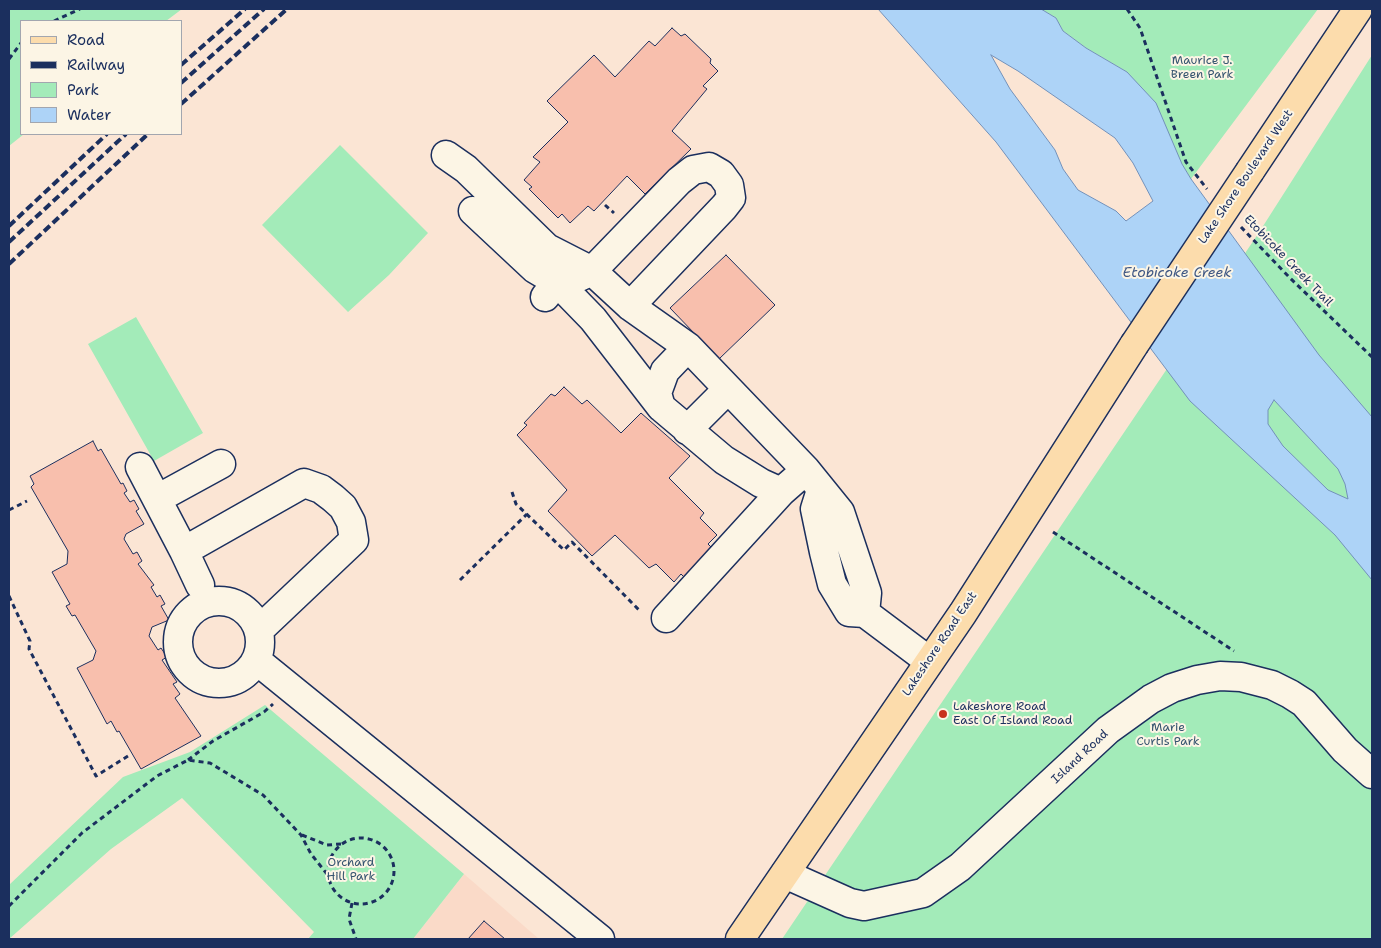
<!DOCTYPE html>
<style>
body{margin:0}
#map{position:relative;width:1381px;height:948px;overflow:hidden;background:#fbe5d4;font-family:"Shantell Sans",sans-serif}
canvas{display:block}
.frame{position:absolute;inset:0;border:10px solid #1b2f5e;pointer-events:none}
.legend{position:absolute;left:20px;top:20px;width:162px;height:115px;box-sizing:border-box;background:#fcf5e5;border:1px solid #a2a6af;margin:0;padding:6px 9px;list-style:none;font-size:15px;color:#1b2f5e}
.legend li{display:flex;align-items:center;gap:10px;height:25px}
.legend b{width:25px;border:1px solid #a2a6af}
</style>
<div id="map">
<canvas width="1381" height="948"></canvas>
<div class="frame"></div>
<ul class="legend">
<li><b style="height:6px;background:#fcdcac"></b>Road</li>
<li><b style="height:6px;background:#1b2f5e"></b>Railway</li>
<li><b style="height:14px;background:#a3ebb9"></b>Park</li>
<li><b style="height:14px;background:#add3f7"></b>Water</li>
</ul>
</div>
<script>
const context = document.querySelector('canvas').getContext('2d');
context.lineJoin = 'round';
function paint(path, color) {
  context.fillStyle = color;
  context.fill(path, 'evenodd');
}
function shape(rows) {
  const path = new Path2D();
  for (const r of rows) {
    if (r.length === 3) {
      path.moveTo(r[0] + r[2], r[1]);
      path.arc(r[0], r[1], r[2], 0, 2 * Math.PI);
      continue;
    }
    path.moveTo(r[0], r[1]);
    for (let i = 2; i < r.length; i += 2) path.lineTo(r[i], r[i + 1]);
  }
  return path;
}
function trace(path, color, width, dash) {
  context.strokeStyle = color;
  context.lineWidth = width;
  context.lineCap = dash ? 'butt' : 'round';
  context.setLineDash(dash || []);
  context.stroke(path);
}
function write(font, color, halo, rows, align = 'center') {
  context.font = font + ' "Shantell Sans",sans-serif';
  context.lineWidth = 4;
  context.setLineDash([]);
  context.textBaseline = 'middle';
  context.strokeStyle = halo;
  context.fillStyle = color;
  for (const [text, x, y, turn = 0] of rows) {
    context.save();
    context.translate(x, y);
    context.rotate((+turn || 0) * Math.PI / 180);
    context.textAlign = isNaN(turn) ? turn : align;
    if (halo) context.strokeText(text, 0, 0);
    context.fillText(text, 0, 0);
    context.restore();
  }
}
paint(shape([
 [464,874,539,939,413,939]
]), '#fadac8');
paint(shape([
 [9,9,182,9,166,21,21,21,21,134,24,134,9,146],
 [1041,9,1318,9,1191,179,1127,72,1086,48,1063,31,1056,18],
 [1372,55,1372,939,782,939,1258,234],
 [340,145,428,233,389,275,348,312,262,225],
 [136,317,203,433,154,461,88,344],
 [265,705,464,874,413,939,308,939,314,932,182,798,111,849,9,939,9,885,123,777,190,752]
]), '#a3ebb9');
const water = shape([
 [878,9,1041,9,1056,18,1063,31,1086,48,1127,72,1156,103,1182,164,1191,179,1319,355,1372,417,1372,580,1335,535,1190,401,996,142,878,9],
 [991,55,1018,71,1115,138,1133,163,1153,201,1126,221,1116,211,1078,190,1063,169,1055,150,1010,89,991,55],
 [1274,400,1338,469,1345,484,1348,499,1328,490,1283,446,1268,424,1268,410,1274,400]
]);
paint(water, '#add3f7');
trace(water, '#7391ba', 1);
const building = shape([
 [672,28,681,36,685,34,711,59,710,63,718,71,703,86,707,89,672,131,691,149,645,194,627,176,594,211,588,206,570,223,562,214,558,218,529,189,532,187,524,180,540,162,533,157,568,122,547,101,594,55,615,77,649,41,655,46,672,28],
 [726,255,775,305,719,359,670,308,726,255],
 [564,387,582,404,587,400,621,433,641,413,690,456,669,478,704,513,700,518,717,535,708,544,712,548,684,577,681,574,674,582,656,564,649,568,615,535,592,556,548,511,567,490,517,435,527,425,524,423,551,394,555,396,564,387],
 [93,441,98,451,101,449,121,484,123,483,127,491,124,493,130,502,134,500,139,509,136,511,144,524,126,534,124,539,133,554,137,552,142,561,138,564,154,585,151,587,157,597,160,595,165,604,161,606,169,620,152,627,149,636,158,650,161,648,167,657,162,660,177,682,173,684,180,694,175,698,201,736,141,769,119,731,117,732,111,721,107,724,77,668,93,660,96,651,75,615,72,616,66,606,70,604,52,572,67,564,68,551,31,487,34,484,30,476,93,441],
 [484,921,505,939,468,939,484,921]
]);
paint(building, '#f8bfad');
trace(building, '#1b2f5e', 1);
const minor = shape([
 [446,155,466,169,547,248,592,271,630,306,688,347,806,470,840,512,867,593,865,613],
 [473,211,535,269,557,282,577,278,592,271,679,181,693,170,709,167,721,174,729,185,731,198,724,207,630,306],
 [545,297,557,282,593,319,661,407],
 [688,347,665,371,657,393,661,407,724,460,761,483,781,492,806,470],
 [687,430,728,389],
 [140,467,184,551],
 [821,490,815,509,824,552,832,584,849,612,865,613,929,661],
 [157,499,221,464],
 [200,585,184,551,304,483,321,489,333,498,343,507,351,522,354,540,259,630],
 [219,642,41],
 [666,618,781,492],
 [256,660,600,939],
 [785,874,850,903,864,906,923,893,960,867,1108,730,1151,699,1172,688,1197,680,1220,676,1241,677,1272,685,1290,694,1304,703,1345,750,1372,774]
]);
const major = shape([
 [1250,171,1358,9],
 [740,939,963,613,1134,345]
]);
trace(minor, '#1b2f5e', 31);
trace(major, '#1b2f5e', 31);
trace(shape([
 [1127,9,1140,28,1186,162,1207,189],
 [54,21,80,9],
 [9,59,21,43],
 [605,205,614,213],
 [1241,227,1290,278,1372,357],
 [512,492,516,504,564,550,572,542,639,610],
 [9,510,27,501],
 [1053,532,1234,651],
 [460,580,527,514],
 [9,596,30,641,29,649,96,776,128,756],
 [188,760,213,741,264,712,273,704],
 [302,835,327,845,341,844],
 [361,871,33],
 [352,903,349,919,356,939],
 [9,906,82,833,157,776,188,760,210,763,263,795,301,835,311,854,327,874]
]), '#1b2f5e', 3, [5, 4]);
trace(minor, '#fcf5e5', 28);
trace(major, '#fcdcac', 28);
trace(shape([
 [181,65,245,9],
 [181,83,264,9],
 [181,104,287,9],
 [9,226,107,134],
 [9,242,126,134],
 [9,264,148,134]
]), '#1b2f5e', 4, [8, 4]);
const majorBridge = shape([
 [1134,345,1250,171]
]);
trace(majorBridge, '#1b2f5e', 31, []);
trace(majorBridge, '#fcdcac', 28);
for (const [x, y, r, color] of [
 [943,714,5,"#c8321e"]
]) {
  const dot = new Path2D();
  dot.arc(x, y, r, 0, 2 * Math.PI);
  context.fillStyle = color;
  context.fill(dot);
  trace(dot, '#fcf5e5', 2);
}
write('12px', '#365570', '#fcf5e5', [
 ["Maurice J.",1202,61],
 ["Breen Park",1202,75],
 ["Marie",1168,728],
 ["Curtis Park",1168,742],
 ["Orchard",351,863],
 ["Hill Park",351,877]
]);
write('12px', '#1b2f5e', '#fcf5e5', [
 ["Lake Shore Boulevard West",1246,177,-56],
 ["Etobicoke Creek Trail",1288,261,46],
 ["Lakeshore Road East",940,644,-56],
 ["Island Road",1080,757,-43]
]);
write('12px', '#1b2f5e', '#fcf5e5', [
 ["Lakeshore Road",953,707],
 ["East Of Island Road",953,721]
], 'left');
write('italic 14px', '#405884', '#fcf5e5', [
 ["Etobicoke Creek",1177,273]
]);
</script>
